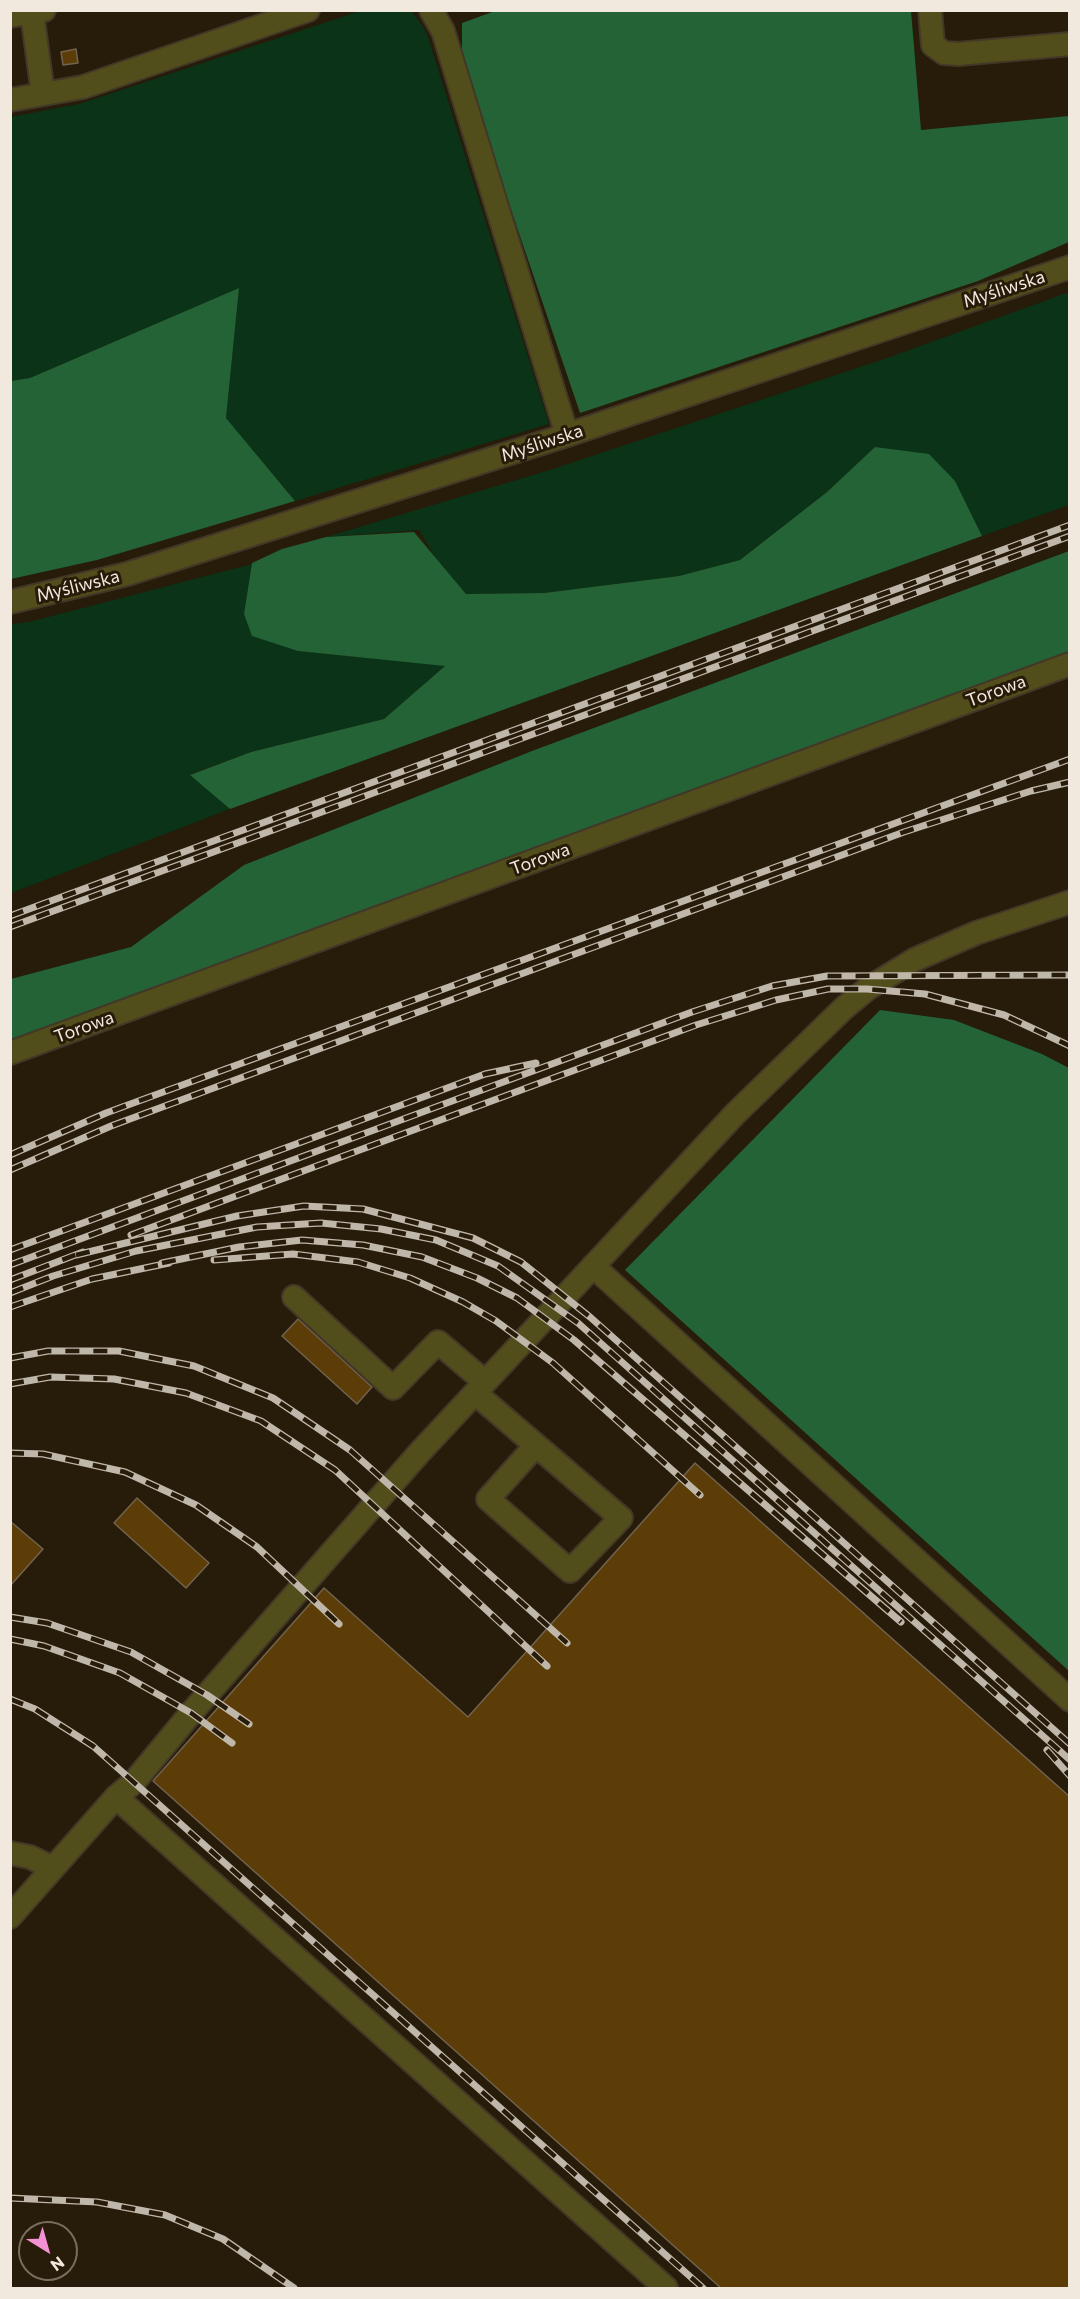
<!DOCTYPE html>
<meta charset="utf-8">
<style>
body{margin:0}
#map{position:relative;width:1080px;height:2299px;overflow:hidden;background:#271b09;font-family:Commissioner,sans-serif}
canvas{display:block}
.frame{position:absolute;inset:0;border:12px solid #f1e9de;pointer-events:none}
.north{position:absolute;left:18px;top:2221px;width:60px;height:60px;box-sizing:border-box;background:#271b09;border:2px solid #786d5e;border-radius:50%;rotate:143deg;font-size:16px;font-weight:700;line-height:24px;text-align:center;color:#f1e9de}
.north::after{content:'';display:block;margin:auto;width:21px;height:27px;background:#f491d4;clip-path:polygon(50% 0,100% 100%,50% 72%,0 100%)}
</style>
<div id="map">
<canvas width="1080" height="2299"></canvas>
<div class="frame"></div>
<div class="north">N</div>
</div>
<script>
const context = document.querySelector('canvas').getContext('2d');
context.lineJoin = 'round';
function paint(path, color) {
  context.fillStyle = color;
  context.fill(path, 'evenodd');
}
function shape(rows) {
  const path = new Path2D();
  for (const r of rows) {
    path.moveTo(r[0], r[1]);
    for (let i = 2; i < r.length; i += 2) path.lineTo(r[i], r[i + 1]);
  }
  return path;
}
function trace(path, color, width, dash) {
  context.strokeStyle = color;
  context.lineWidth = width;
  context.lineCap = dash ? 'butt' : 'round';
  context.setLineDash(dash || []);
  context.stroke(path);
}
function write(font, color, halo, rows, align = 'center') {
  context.font = font + ' Commissioner,sans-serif';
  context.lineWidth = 6;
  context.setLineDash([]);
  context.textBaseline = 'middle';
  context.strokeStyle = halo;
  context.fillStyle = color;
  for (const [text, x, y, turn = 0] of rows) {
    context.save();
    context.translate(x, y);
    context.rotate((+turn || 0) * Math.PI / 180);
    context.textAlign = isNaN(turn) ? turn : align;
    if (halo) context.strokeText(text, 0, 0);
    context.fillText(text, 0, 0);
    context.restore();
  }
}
paint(shape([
 [410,10,422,25,428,37,549,424,295,501,226,418,239,288,30,378,11,381,11,117,79,104,360,11],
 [1069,292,1069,505,982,536,955,481,875,447,827,492,740,560,679,576,544,593,466,594,436,559,419,530,326,537,553,469,890,357],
 [252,564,244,614,298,651,446,665,384,719,251,752,191,774,230,809,11,893,11,624,29,622]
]), '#0a3317');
paint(shape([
 [495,11,911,11,921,130,1069,116,1069,242,978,281,580,413,462,65,462,23],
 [239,288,226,418,295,501,97,560,11,579,11,381,30,378],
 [875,447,929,454,955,481,982,536,230,809,190,775,251,752,384,719,445,666,298,651,252,636,244,614,252,563,282,549,326,537,414,532,466,594,544,593,679,576,740,560,827,492],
 [1069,551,1069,653,11,1044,11,979,131,947,244,865,532,751],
 [880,1010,954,1020,1042,1054,1069,1068,1069,1671,625,1270]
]), '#236336');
const building = shape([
 [76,49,78,63,63,65,61,52,76,49],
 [298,1319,372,1387,357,1404,282,1336,298,1319],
 [695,1463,1070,1797,1070,2289,722,2289,153,1781,324,1588,468,1717,695,1463],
 [137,1498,209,1563,186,1588,114,1523,137,1498],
 [10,1521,43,1549,10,1586,10,1521]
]);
paint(building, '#5d3d07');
trace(building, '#716350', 1.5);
const minor = shape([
 [431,10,443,31,567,435],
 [930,10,933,45,944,53,958,54,1070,44],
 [32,13,43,94],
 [10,16,44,10],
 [10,100,83,87,308,10],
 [10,602,127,574,567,435,1070,267],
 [10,1053,1070,664],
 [593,1266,1070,1700],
 [294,1297,393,1388,438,1342,485,1382],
 [475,1393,621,1518,570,1571,488,1499,530,1452],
 [116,1797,666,2288],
 [10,1853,30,1857,53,1868],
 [10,1917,116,1797,134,1782,191,1713,420,1452,735,1114,844,1008,867,989,914,960,976,933,1070,902]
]);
trace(minor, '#433827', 26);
trace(minor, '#524e1b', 22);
const rail = shape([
 [10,916,1070,525],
 [10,927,1070,536],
 [10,1155,106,1113,1070,759],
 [10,1170,111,1126,904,832,1031,791,1070,782],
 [131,1235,696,1025,776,1000,828,989,867,989,925,994,1004,1015,1070,1046],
 [10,1250,485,1074,536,1063],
 [76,1255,237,1216,304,1206,363,1209,473,1238,521,1262,590,1317,1070,1744],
 [214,1260,293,1254,358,1262,410,1278,463,1302,496,1321,553,1363,700,1495],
 [162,1263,239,1247,302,1240,363,1245,422,1257,477,1278,517,1298,574,1340,901,1622],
 [10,1265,692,1012,772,986,827,976,1070,975],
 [10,1280,83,1252],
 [10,1293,53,1276,136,1251,257,1227,321,1223,381,1229,436,1240,498,1266,578,1323,1070,1760],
 [10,1307,92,1279,169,1263],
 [10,1358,48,1351,119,1351,194,1366,273,1398,350,1450,567,1643],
 [10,1384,50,1377,114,1379,186,1393,261,1421,335,1470,547,1666],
 [10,1453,43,1454,125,1472,196,1505,257,1547,339,1624],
 [10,1617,47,1623,131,1652,207,1695,249,1724],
 [10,1639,44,1646,120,1673,191,1713,232,1743],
 [10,1699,35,1709,93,1746,703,2288],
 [1047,1750,1070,1776],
 [10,2198,97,2202,165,2215,223,2239,294,2288]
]);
trace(rail, '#c0b7ab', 7);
trace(rail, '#271b09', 4.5, [14]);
write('18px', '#f1e9de', '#271b09', [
 ["Myśliwska",1004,289,-18],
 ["Myśliwska",542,443,-18],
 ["Myśliwska",78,586,-14],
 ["Torowa",996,691,-20],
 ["Torowa",540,859,-20],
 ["Torowa",84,1027,-20]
]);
</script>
